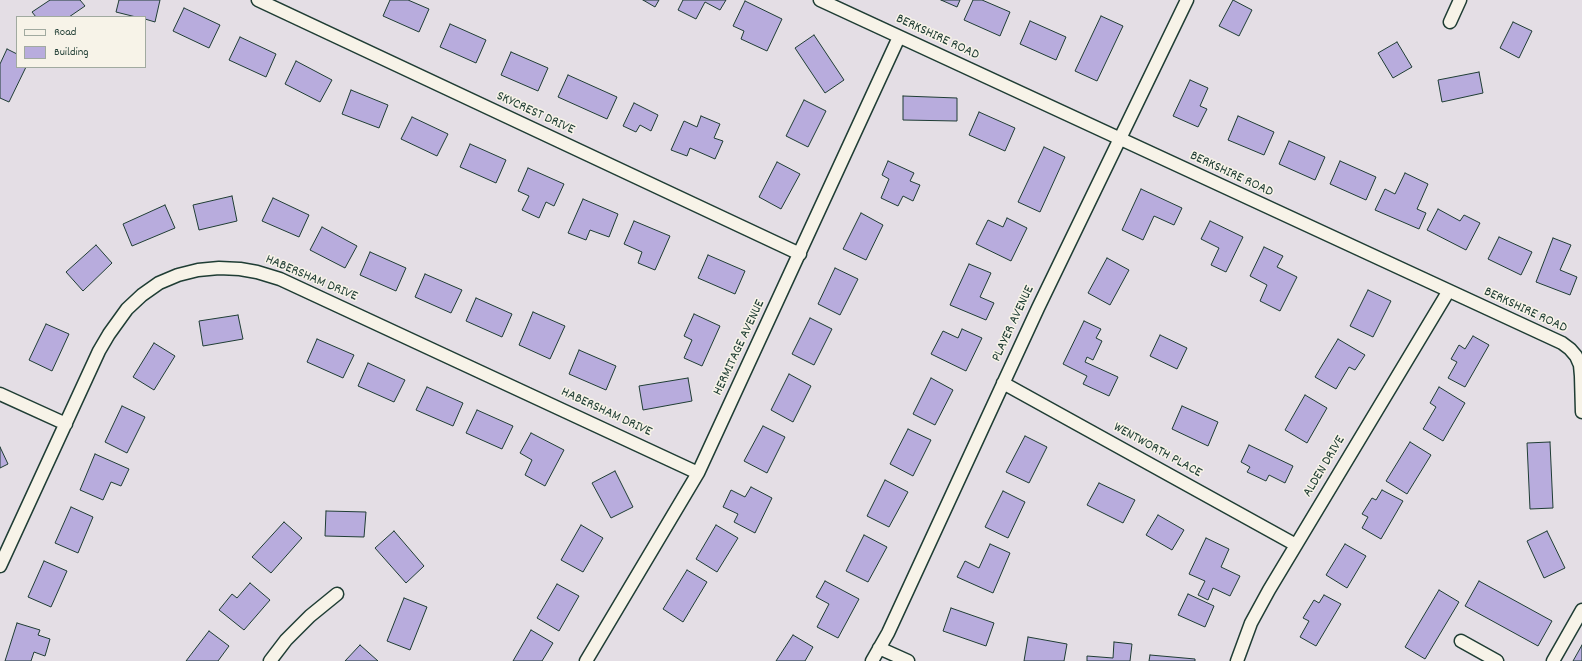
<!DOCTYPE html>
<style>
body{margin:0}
#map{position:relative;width:1582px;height:661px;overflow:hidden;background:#e4dee5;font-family:Dekko,sans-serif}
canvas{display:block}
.legend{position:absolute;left:16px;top:16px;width:130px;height:52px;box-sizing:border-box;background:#f7f3e8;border:1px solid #a1aaa0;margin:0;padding:5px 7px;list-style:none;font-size:12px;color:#1f3d34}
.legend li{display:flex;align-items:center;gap:8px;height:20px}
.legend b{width:20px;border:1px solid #a1aaa0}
</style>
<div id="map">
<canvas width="1582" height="661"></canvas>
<ul class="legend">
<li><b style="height:5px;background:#f7f3e8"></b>Road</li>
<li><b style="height:11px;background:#b8acdd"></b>Building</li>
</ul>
</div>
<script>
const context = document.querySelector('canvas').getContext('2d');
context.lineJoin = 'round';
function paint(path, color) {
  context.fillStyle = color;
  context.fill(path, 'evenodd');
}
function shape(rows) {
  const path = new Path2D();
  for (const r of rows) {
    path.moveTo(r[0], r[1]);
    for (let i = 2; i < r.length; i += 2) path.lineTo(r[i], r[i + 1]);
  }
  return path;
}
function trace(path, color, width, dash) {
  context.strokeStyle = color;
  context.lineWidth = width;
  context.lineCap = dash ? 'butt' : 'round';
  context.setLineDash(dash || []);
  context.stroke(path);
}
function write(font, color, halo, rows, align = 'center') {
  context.font = font + ' Dekko,sans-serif';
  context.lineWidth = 3;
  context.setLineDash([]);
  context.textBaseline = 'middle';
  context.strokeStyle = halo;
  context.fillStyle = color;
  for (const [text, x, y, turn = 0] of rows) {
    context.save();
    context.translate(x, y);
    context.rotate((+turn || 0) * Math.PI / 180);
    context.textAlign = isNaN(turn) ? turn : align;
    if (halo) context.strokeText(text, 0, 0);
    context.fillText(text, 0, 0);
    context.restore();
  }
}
const building = shape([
 [50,0,80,0,85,6,69,17,36,17,32,12,50,0],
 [119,0,160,0,155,22,145,19,145,17,136,17,116,12,119,0],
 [390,0,408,0,429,9,419,32,383,16,390,0],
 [643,0,659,0,655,7,643,0],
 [683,0,726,0,720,10,705,2,696,19,678,10,683,0],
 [941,0,960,0,957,7,941,0],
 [973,0,982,0,1010,12,1000,36,964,20,973,0],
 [1233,0,1252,10,1239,36,1219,26,1233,0],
 [745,1,782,19,767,51,741,39,744,31,733,26,745,1],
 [184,8,220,25,209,48,173,31,184,8],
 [1101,16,1123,26,1097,81,1075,71,1101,16],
 [1030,21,1066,37,1056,60,1020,44,1030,21],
 [1513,22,1532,31,1519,58,1500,48,1513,22],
 [450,24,486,40,476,63,440,47,450,24],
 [814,35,844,80,825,93,795,48,814,35],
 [240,37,276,54,266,77,229,60,240,37],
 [1397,42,1412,67,1393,78,1378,53,1397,42],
 [7,49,17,54,17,67,26,67,9,102,0,98,0,64,7,49],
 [511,52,548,68,538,91,501,75,511,52],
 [296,61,332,80,320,102,285,84,296,61],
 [1479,72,1483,93,1442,102,1438,80,1479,72],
 [568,75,617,97,607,119,558,97,568,75],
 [1190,80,1208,88,1200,106,1207,109,1198,127,1173,116,1190,80],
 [351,90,388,105,379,128,342,114,351,90],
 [903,96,957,98,957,121,903,120,903,96],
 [804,100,826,111,808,147,786,136,804,100],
 [634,103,658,115,651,131,640,125,636,132,623,126,634,103],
 [979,112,1015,128,1005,151,969,135,979,112],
 [701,116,720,124,714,138,723,141,715,159,690,148,687,156,671,150,684,121,697,127,701,116],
 [1238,116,1274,132,1264,155,1228,140,1238,116],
 [412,117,448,134,437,156,401,139,412,117],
 [1289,141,1325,157,1315,180,1279,164,1289,141],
 [470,144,506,160,496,183,460,167,470,144],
 [1044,147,1065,157,1040,212,1018,202,1044,147],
 [888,161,914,173,910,181,920,185,913,201,903,196,898,206,881,198,889,179,882,175,888,161],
 [1340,161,1376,177,1366,200,1330,184,1340,161],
 [777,162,800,174,781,209,759,197,777,162],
 [528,168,564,184,554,206,546,202,539,218,522,210,529,196,518,191,528,168],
 [1405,173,1428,184,1417,209,1426,213,1419,229,1375,210,1385,189,1395,194,1405,173],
 [1141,189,1182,208,1174,225,1154,216,1143,240,1122,230,1141,189],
 [232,196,237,221,199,230,193,205,232,196],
 [273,198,309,215,299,237,262,221,273,198],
 [583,199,618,214,609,237,590,230,586,240,568,233,583,199],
 [165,205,175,228,132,246,123,224,165,205],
 [1438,209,1460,221,1464,215,1480,223,1466,250,1427,230,1438,209],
 [861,213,883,225,866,260,843,249,861,213],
 [1007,218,1027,228,1011,261,976,244,988,220,1003,227,1007,218],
 [634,221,670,236,655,270,638,263,642,252,624,244,634,221],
 [1210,221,1243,237,1226,272,1211,265,1219,248,1201,239,1210,221],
 [322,227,357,246,345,268,310,250,322,227],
 [1499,237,1532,252,1521,275,1488,259,1499,237],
 [1553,238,1571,245,1560,270,1577,277,1570,295,1536,282,1553,238],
 [96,245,112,263,83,291,66,272,96,245],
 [1264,247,1283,256,1277,267,1297,277,1280,311,1260,301,1267,285,1250,276,1264,247],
 [370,252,406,268,396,291,360,275,370,252],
 [708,255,745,271,735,294,698,278,708,255],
 [1107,258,1129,270,1110,305,1088,293,1107,258],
 [969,264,991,273,980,297,994,303,986,320,950,305,969,264],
 [835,268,858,279,840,315,818,304,835,268],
 [425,274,462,290,451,313,415,297,425,274],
 [1368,290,1391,301,1373,337,1350,326,1368,290],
 [476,298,512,314,502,337,466,321,476,298],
 [533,312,565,326,550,359,519,345,533,312],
 [694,314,720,326,702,366,684,358,692,340,684,336,694,314],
 [238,315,243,339,203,346,199,321,238,315],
 [810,318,832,329,814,365,792,354,810,318],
 [1084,321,1101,329,1096,338,1102,341,1093,360,1087,357,1085,362,1118,377,1109,396,1083,384,1087,376,1063,364,1084,321],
 [46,324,69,334,52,371,29,360,46,324],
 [962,329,982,338,966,371,931,354,943,331,958,338,962,329],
 [1160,335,1187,348,1177,369,1150,356,1160,335],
 [1473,336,1489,345,1465,387,1448,378,1457,362,1451,359,1459,345,1465,349,1473,336],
 [317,339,354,355,343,378,307,362,317,339],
 [1338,339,1365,355,1355,370,1349,367,1336,389,1315,377,1338,339],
 [154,343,175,356,154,390,133,377,154,343],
 [579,350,616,366,606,390,569,374,579,350],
 [368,363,405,380,394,402,358,386,368,363],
 [789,374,811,386,793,422,771,410,789,374],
 [688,378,692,401,643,410,639,386,688,378],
 [931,378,953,390,935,425,913,414,931,378],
 [427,387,463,403,453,426,416,410,427,387],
 [1439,387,1465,403,1443,441,1423,429,1436,407,1430,403,1439,387],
 [1305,395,1327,408,1307,443,1285,430,1305,395],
 [122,406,145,417,127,453,105,442,122,406],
 [1182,406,1218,422,1208,446,1172,429,1182,406],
 [477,410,513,426,502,449,466,433,477,410],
 [763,426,785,437,767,473,744,461,763,426],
 [908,429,931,440,913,476,890,464,908,429],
 [531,433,564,450,545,486,525,475,532,460,520,453,531,433],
 [1025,436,1047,447,1029,483,1006,472,1025,436],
 [1410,442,1431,455,1407,494,1386,481,1410,442],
 [1550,442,1553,508,1530,509,1527,443,1550,442],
 [1249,445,1293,466,1285,483,1269,475,1266,481,1247,472,1250,467,1241,462,1249,445],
 [0,447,8,464,0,468,0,447],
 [95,454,129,469,121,486,111,482,103,500,80,490,95,454],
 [615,471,633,507,611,518,592,483,615,471],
 [885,480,908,492,889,527,867,516,885,480],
 [1099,483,1135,500,1123,523,1087,505,1099,483],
 [751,487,772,498,755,533,734,522,738,514,723,507,731,490,745,497,751,487],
 [1382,490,1403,501,1381,539,1362,528,1368,517,1362,514,1372,498,1376,500,1382,490],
 [1003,491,1025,502,1008,538,985,527,1003,491],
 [71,507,93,517,78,553,55,543,71,507],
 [326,511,366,512,364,537,325,536,326,511],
 [1158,515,1184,530,1172,550,1146,535,1158,515],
 [284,522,302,538,271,573,252,557,284,522],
 [581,525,603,538,583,572,561,560,581,525],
 [716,525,738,538,717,572,696,559,716,525],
 [394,531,424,566,406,583,375,548,394,531],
 [1547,531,1565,568,1544,578,1527,541,1547,531],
 [864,535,887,547,868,582,846,571,864,535],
 [1206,538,1229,549,1221,567,1240,576,1230,596,1213,588,1208,600,1198,595,1205,581,1189,574,1206,538],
 [990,544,1010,553,993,593,957,577,965,561,979,568,990,544],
 [1345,544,1366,556,1347,588,1326,575,1345,544],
 [44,561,67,571,51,607,28,597,44,561],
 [687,570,707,582,683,622,663,609,687,570],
 [825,581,859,599,838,638,817,627,829,604,816,597,825,581],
 [1479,581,1552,621,1538,646,1465,606,1479,581],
 [250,583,270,600,244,630,219,610,232,594,237,598,250,583],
 [557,584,579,596,559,631,537,618,557,584],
 [1439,590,1459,602,1425,659,1405,647,1439,590],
 [1188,594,1214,606,1205,627,1178,615,1188,594],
 [1324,595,1341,604,1316,646,1300,637,1309,621,1303,618,1314,600,1319,603,1324,595],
 [404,598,427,607,410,650,387,641,404,598],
 [951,608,994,623,986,646,943,631,951,608],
 [17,623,40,630,38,635,50,639,45,656,34,652,31,661,5,661,17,623],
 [531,630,553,643,542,661,513,661,531,630],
 [209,631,229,646,218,661,186,661,209,631],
 [793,635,813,647,805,661,776,661,793,635],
 [1028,637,1067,644,1064,661,1024,661,1028,637],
 [1114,642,1132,644,1130,661,1087,661,1087,656,1113,658,1114,642],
 [360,645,378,661,345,661,360,645],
 [1582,645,1582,661,1573,661,1582,645],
 [1150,655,1195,659,1195,661,1149,661,1150,655]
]);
paint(building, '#b8acdd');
trace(building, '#1f3d34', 1);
const street = shape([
 [258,0,800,254],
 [820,0,1562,343,1570,349,1576,356,1580,365,1581,376,1582,412],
 [1450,22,1460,0],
 [1003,383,1296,545],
 [0,394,66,424],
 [0,566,99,351,109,334,127,309,142,295,159,283,178,275,198,270,219,268,240,269,257,272,280,279,698,473],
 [1461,641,1497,661],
 [879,648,908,661],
 [270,661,286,640,310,616,337,594],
 [586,661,698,473,899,37],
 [872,661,888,633,1038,308,1187,0],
 [1237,661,1251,623,1269,590,1448,292],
 [1553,661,1582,610]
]);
trace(street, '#1f3d34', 15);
trace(street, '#f7f3e8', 12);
write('14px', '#1f3d34', '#f7f3e8', [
 ["BERKSHIRE ROAD",937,38,25],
 ["SKYCREST DRIVE",535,114,25],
 ["BERKSHIRE ROAD",1231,175,25],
 ["HABERSHAM DRIVE",311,279,23],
 ["BERKSHIRE ROAD",1525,311,25],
 ["PLAYER AVENUE",1014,324,-65],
 ["HERMITAGE AVENUE",740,348,-65],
 ["HABERSHAM DRIVE",606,413,25],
 ["WENTWORTH PLACE",1157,451,29],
 ["ALDEN DRIVE",1325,467,-59]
]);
</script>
